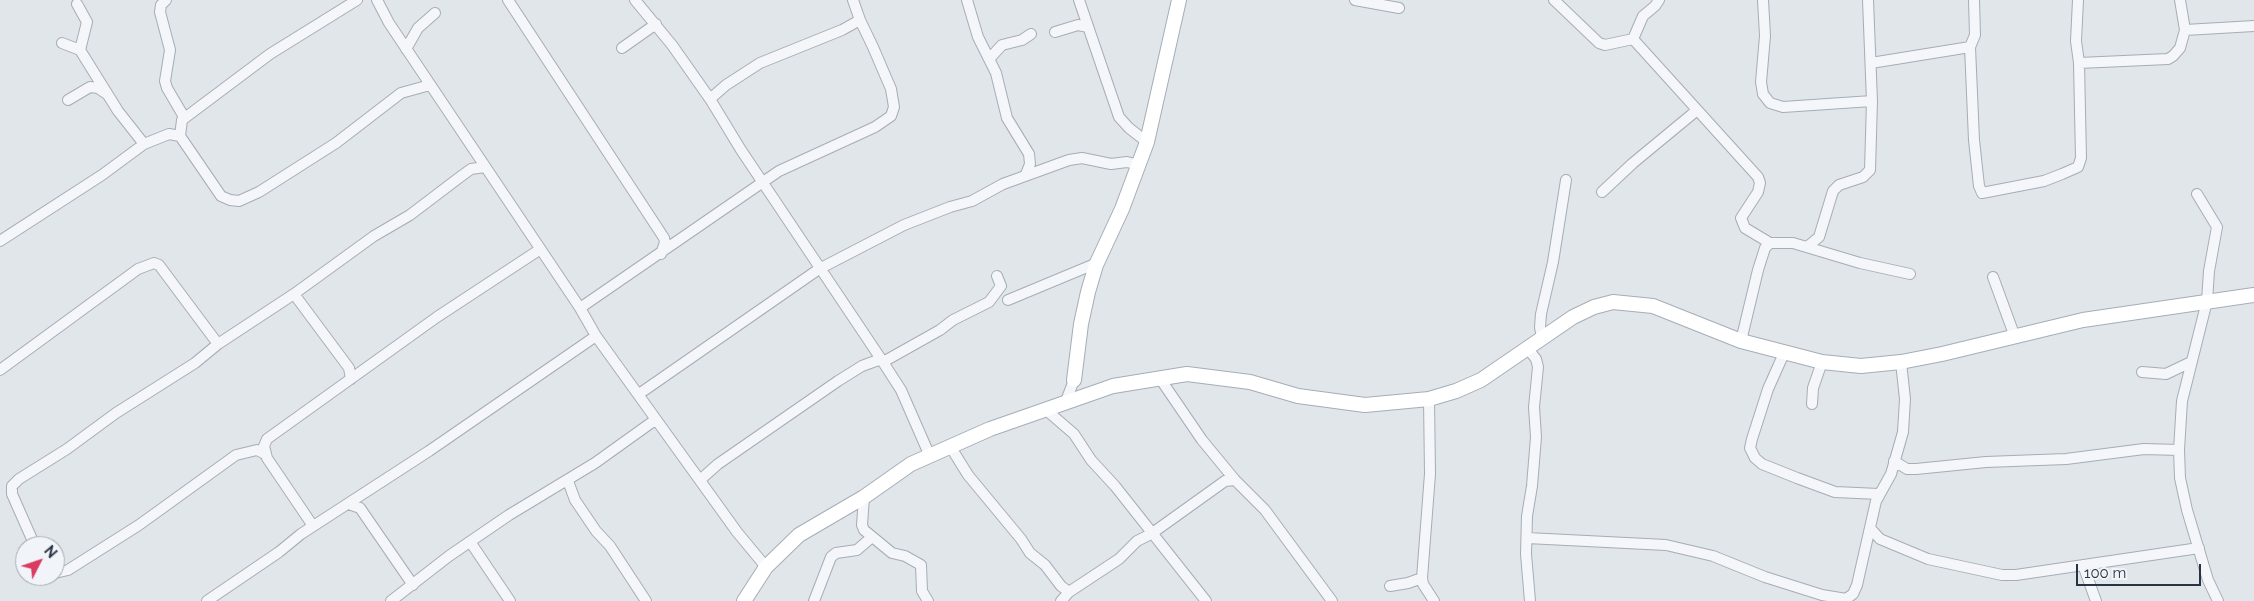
<!DOCTYPE html>
<style>
body{margin:0}
#map{position:relative;width:2254px;height:601px;overflow:hidden;background:#e1e6eb;font-family:Raleway,sans-serif}
canvas{display:block}
.north{position:absolute;left:15px;top:536px;width:50px;height:50px;box-sizing:border-box;background:#f1f4f8;border:1px solid #a1a7b0;border-radius:50%;rotate:49deg;font-size:14px;font-weight:700;line-height:20px;text-align:center;color:#283444}
.north::after{content:'';display:block;margin:auto;width:18px;height:22px;background:#da3c61;clip-path:polygon(50% 0,100% 100%,50% 72%,0 100%)}
.scale{position:absolute;left:2076px;top:564px;width:125px;height:22px;box-sizing:border-box;border:2px solid #283444;border-top:0;padding-left:6px;font-size:15px;line-height:18px;white-space:nowrap;color:#283444;-webkit-text-stroke:4px #f1f4f8;paint-order:stroke}
</style>
<div id="map">
<canvas width="2254" height="601"></canvas>
<div class="north">N</div>
<div class="scale">100 m</div>
</div>
<script>
const context = document.querySelector('canvas').getContext('2d');
context.lineJoin = 'round';
function shape(rows) {
  const path = new Path2D();
  for (const r of rows) {
    path.moveTo(r[0], r[1]);
    for (let i = 2; i < r.length; i += 2) path.lineTo(r[i], r[i + 1]);
  }
  return path;
}
function trace(path, color, width, dash) {
  context.strokeStyle = color;
  context.lineWidth = width;
  context.lineCap = dash ? 'butt' : 'round';
  context.setLineDash(dash || []);
  context.stroke(path);
}
const street = shape([
 [166,0,161,5,160,12,170,50,165,81,167,88,184,117],
 [357,0,270,54,182,120,180,136,221,196,230,200,239,201,259,192,336,143,401,93,430,85],
 [377,0,389,23,580,308,596,336,737,532,766,567],
 [508,0,664,238,665,242,661,254],
 [635,0,672,45,710,99,741,150,881,359,901,390,929,454],
 [967,0,978,37,996,73,1007,118,1029,154,1030,164,1026,174],
 [1079,0,1119,117,1129,128,1147,142],
 [1355,0,1399,8],
 [1554,0,1599,43,1605,45,1633,39],
 [1763,0,1765,36,1761,82,1763,94,1770,103,1783,107,1872,101,1868,0],
 [77,4,87,22,80,50,118,111,144,144],
 [2185,30,2254,26],
 [1055,32,1078,25,1088,27],
 [1633,39,1758,177,1760,183,1758,192,1741,218,1745,228,1770,243,1793,243,1860,263,1910,274],
 [1633,39,1643,16,1655,6,1659,0],
 [62,43,80,50],
 [1970,47,1974,140,1979,186,1982,193,2044,181,2062,174,2078,167,2081,158,2079,63,2076,41,2078,0],
 [622,48,656,24],
 [406,49,418,28,435,13],
 [990,58,1002,45,1022,40,1031,34],
 [1871,63,1970,47,1975,35,1974,0],
 [2079,63,2168,59,2173,56,2180,48,2185,30,2180,0],
 [710,99,726,85,760,63,842,30,860,20],
 [68,100,90,87,98,88,107,94],
 [1602,192,1633,163,1696,111],
 [2197,194,2217,227,2209,271,2207,301,2182,401,2179,450,2180,478,2187,510,2208,580,2218,601],
 [0,241,102,175,144,144,169,134,180,136],
 [1807,247,1819,237,1833,191,1839,185,1863,177,1870,170,1872,101],
 [1993,277,2015,337],
 [294,294,349,368,351,379],
 [1008,300,1097,263],
 [580,308,779,171,875,127,891,116,894,107,891,89,873,47,860,20,853,0],
 [1542,339,1540,327,1541,314,1553,262,1566,180],
 [1741,341,1758,270,1765,248,1770,243],
 [1528,349,1536,359,1538,367,1534,407,1536,437,1532,486,1527,516,1526,554,1530,601],
 [1785,351,1768,389,1752,439,1750,448,1755,458,1762,464,1797,478,1835,492,1879,494],
 [883,362,940,330,953,320,989,302,1001,286,997,276],
 [0,370,138,269,154,263,159,265,218,344],
 [2142,372,2166,374,2191,362],
 [1159,377,1202,440,1235,480,1265,510,1332,601],
 [639,394,819,269,904,225,950,207,972,201,1003,184,1069,160,1082,158,1111,164,1127,162,1139,165],
 [1429,399,1430,474,1422,578,1423,584,1434,601],
 [1066,401,1074,380],
 [1812,404,1813,388,1822,362],
 [1045,409,1074,434,1091,460,1115,486,1206,601],
 [950,446,968,475,1021,539,1030,553,1045,565,1061,586,1069,592],
 [1894,461,1907,469,1916,469,1986,462,2066,459,2144,449,2179,450],
 [700,480,718,464,838,381,862,366,881,359],
 [568,481,575,500,596,531,610,546,646,601],
 [864,497,862,525,864,530,892,553,905,556,921,565,922,591,928,601],
 [349,504,360,508,413,585],
 [313,526,267,458,264,446,267,439,437,317,539,250],
 [1870,528,1880,539,1928,559,2002,575,2016,575,2199,548],
 [1527,538,1666,545,1713,556,1765,577,1822,595,1846,599,1853,594,1857,585,1876,501,1891,474,1903,432,1905,399,1901,362],
 [471,543,510,601],
 [35,546,12,494,12,486,19,479,67,449,116,413,195,363,218,344,294,294,374,236,410,215,460,177,471,169,485,167],
 [2083,565,2096,601],
 [55,573,68,570,139,525,236,455,257,450,265,454],
 [1390,586,1408,583,1422,578],
 [207,601,279,552,301,534,429,451,596,336],
 [391,601,449,556,509,515,595,463,655,420],
 [814,601,831,557,836,553,857,550,872,537],
 [1061,601,1069,592,1119,559,1137,541,1151,534,1225,481,1235,480]
]);
const secondary = shape([
 [1074,380,1081,324,1088,292,1096,265,1122,209,1147,142,1179,0],
 [744,601,766,567,799,535,864,497,911,464,990,429,1113,386,1187,374,1250,382,1298,396,1365,405,1429,399,1456,391,1481,380,1573,317,1594,307,1613,302,1653,306,1741,341,1822,362,1861,366,1901,362,1942,354,2083,320,2254,295]
]);
trace(street, '#a6adb6', 12);
trace(secondary, '#a6adb6', 16);
trace(street, '#f4f6f9', 10);
trace(secondary, '#fff', 14);
</script>
